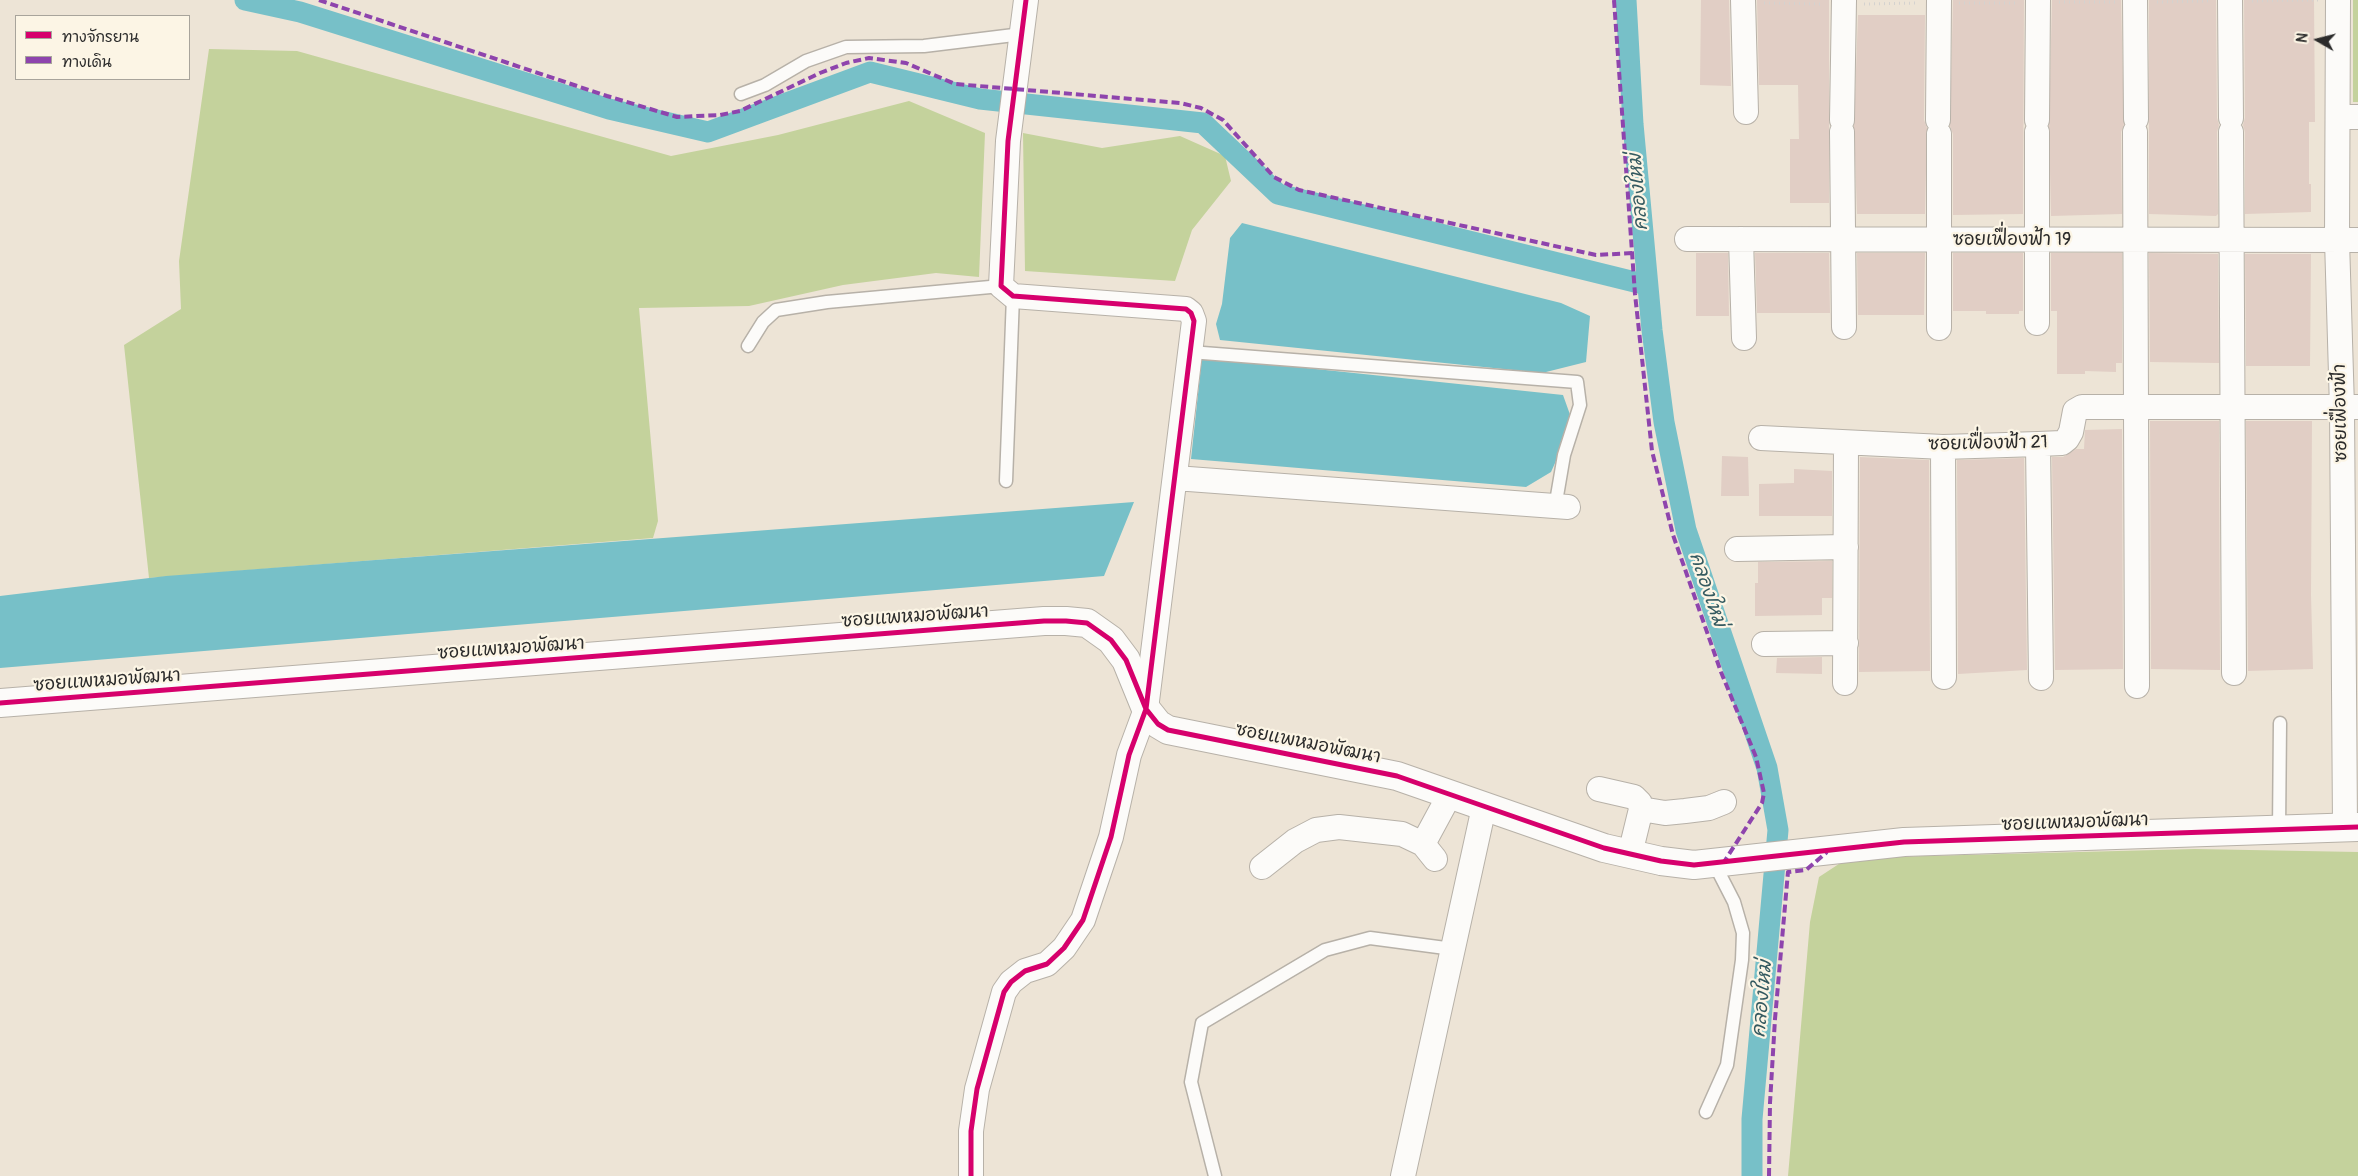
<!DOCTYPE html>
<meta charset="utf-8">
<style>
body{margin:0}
#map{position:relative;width:2358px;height:1176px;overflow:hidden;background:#ede4d6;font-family:Pangolin,"Playpen Sans Thai",sans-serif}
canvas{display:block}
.legend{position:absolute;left:15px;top:15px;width:175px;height:65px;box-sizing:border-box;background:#fcf5e5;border:1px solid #a8a49b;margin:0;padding:6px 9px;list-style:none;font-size:15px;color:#2b2b2b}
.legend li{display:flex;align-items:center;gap:10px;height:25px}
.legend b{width:25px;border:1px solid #a8a49b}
.north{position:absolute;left:2293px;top:15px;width:50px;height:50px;-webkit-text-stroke:4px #fcf5e5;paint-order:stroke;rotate:278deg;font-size:14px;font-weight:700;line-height:20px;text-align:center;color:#2b2b2b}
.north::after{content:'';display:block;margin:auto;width:18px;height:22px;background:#2b2b2b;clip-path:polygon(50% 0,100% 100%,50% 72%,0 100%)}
</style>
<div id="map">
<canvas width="2358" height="1176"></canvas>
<ul class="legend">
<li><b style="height:6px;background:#d6006c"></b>ทางจักรยาน</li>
<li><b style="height:6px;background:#8e44ad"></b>ทางเดิน</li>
</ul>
<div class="north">N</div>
</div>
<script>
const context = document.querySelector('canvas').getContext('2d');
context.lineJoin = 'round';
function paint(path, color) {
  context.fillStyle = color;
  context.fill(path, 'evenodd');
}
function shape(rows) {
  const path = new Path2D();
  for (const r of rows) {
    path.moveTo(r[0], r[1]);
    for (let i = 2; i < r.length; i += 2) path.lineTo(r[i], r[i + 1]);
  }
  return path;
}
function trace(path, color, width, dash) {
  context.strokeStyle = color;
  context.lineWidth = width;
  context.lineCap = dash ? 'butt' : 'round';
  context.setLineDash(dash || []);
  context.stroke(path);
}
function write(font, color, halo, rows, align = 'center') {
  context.font = font + ' Pangolin,"Playpen Sans Thai",sans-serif';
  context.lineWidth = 4.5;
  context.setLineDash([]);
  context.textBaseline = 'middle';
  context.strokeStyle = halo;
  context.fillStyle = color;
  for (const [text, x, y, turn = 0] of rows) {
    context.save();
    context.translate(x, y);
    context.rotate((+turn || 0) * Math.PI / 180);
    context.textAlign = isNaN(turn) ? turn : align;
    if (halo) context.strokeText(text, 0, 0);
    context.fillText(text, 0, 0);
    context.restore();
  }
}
paint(shape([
 [2353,0,2358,0,2358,102,2353,102],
 [209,49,297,51,671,156,778,135,909,101,985,133,979,277,936,273,843,285,749,306,639,308,658,521,653,538,149,578,124,345,181,309,179,261],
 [1023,133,1102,148,1180,136,1225,156,1231,181,1192,230,1175,281,1025,271],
 [2195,849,2358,852,2358,1176,1788,1176,1810,922,1819,877,1848,858]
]), '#c4d29c');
paint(shape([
 [1242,223,1561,303,1590,316,1586,362,1542,373,1220,340,1216,324,1222,304,1230,238],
 [1202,357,1563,395,1573,423,1551,472,1526,487,1191,459],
 [1134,502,1104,576,0,668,0,596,166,576]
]), '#77c0c8');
trace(shape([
 [245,0,300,12,609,109,708,132,870,72,980,99,1203,123,1278,194,1647,285],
 [1626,0,1633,124,1652,330,1664,422,1686,530,1767,768,1778,830,1752,1119,1752,1176]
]), '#77c0c8', 21);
paint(shape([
 [1701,0,1729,0,1731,86,1700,85],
 [1757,0,1829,0,1829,203,1790,203,1790,139,1799,139,1798,85,1759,85],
 [1953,0,2024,0,2023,214,1953,215,1953,134,1950,126],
 [2052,0,2121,0,2124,124,2121,132,2122,214,2051,216,2049,126],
 [2149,0,2216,0,2217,118,2219,125,2217,132,2218,214,2216,216,2149,214],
 [2244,0,2314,0,2315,122,2309,122,2309,184,2311,184,2311,212,2245,214,2245,132,2243,125,2245,118],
 [1858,15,1925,15,1924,120,1927,128,1925,214,1857,214,1854,126],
 [1696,253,1728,253,1729,316,1696,316],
 [1755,253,1829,253,1830,313,1757,313],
 [1857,253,1925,253,1924,315,1858,315],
 [1953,253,2023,253,2023,311,2019,311,2019,314,1986,314,1986,311,1953,311],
 [2051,253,2122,253,2122,363,2116,363,2116,372,2085,371,2085,374,2057,374,2057,311,2051,311],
 [2149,253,2218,254,2219,363,2150,362],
 [2245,254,2311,254,2310,366,2246,366],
 [2150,421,2219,421,2220,670,2151,669],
 [2246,421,2312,421,2311,595,2313,669,2248,671],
 [2122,429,2123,669,2055,670,2052,457,2063,457,2076,449,2084,449,2085,430],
 [1722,456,1748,457,1749,496,1721,496],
 [1860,457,1929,460,1930,671,1859,672],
 [2024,458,2027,670,1958,674,1957,460],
 [1794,469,1832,471,1832,516,1759,516,1759,484,1794,483],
 [1832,561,1832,598,1822,598,1822,615,1755,616,1755,583,1758,583,1758,562],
 [1822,657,1822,674,1776,673,1777,658]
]), '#e1cec5');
const service = shape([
 [741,94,765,85,806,61,846,47,924,46,1022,34],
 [748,346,763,322,776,310,827,302,1001,286],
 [1190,352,1577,382,1580,405,1564,455,1557,496,1553,506],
 [1006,481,1013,296],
 [2279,830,2280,723],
 [1706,1112,1727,1065,1742,960,1743,933,1734,902,1714,863],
 [1215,1176,1191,1082,1202,1023,1325,950,1370,938,1453,949]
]);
const minor = shape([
 [1743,0,1746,112],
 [2135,0,2136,119],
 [2230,0,2231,118],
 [2338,0,2337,240,2342,408,2345,827],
 [2338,117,2358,117],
 [1842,120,1844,0],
 [1938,120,1939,0],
 [2037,120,2038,0],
 [1842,132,1844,327],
 [2135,132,2137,686],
 [2231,132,2234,673],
 [1939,134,1939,328],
 [1687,239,2358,240],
 [1741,239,1744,338],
 [2037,323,2037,132],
 [1761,438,1943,447,2038,444,2062,443,2067,439,2071,432,2075,411,2082,407,2357,407],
 [2038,444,2041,678],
 [1943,447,1944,677],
 [1175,478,1568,507],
 [1737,549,1846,547],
 [1764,644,1846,643],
 [1845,683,1846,443],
 [1599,789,1634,797,1640,803,1641,809,1630,854],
 [1641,809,1665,813,1685,811,1709,808,1724,802],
 [1423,844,1450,794],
 [1262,867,1295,841,1316,830,1339,827,1402,834,1423,844,1435,859],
 [971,1176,971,1131,977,1089,1004,992,1011,982,1025,971,1047,964,1064,948,1083,920,1111,837,1129,755,1146,709,1194,321,1191,313,1186,309,1013,296,1001,286,1008,141,1026,0],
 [1403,1176,1484,807]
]);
const tertiary = shape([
 [0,703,1044,621,1066,621,1087,623,1111,640,1126,660,1146,709,1158,724,1168,730,1397,776,1604,848,1661,861,1694,865,1904,842,2358,827]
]);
trace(service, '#b7b1a8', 15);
trace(minor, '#b7b1a8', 26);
trace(tertiary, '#b7b1a8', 30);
trace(shape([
 [2252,1,2318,0],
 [2059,2,2115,2],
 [2157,2,2210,1],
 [1764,3,1823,4],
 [1959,3,2018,3],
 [1864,4,1918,3]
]), '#d4d2cf', 3, [1, 4]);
trace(service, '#fcfbf9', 12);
trace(minor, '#fcfbf9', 24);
trace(tertiary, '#fcfbf9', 28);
trace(shape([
 [319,0,607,96,677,117,720,115,740,111,820,73,846,63,869,58,906,63,955,84,1180,103,1201,108,1223,120,1274,177,1299,190,1596,255,1633,253],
 [1614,0,1635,294,1652,451,1673,535,1721,672,1756,757,1764,793,1762,803,1724,862],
 [1769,1176,1770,1103,1775,1019,1788,872,1806,870,1827,852]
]), '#8e44ad', 4, [8, 4]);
trace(shape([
 [0,703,1044,621,1066,621,1087,623,1111,640,1126,660,1146,709,1158,724,1168,730,1397,776,1604,848,1661,861,1694,865,1904,842,2358,827],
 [971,1176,971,1131,977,1089,1004,992,1011,982,1025,971,1047,964,1064,948,1083,920,1111,837,1129,755,1146,709,1194,321,1191,313,1186,309,1013,296,1001,286,1008,141,1026,0]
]), '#d6006c', 5);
write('18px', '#2b2b2b', '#fcf5e5', [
 ["ซอยเฟื่องฟ้า 19",2012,240],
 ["ซอยเฟื่องฟ้า",2341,413,-91],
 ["ซอยเฟื่องฟ้า 21",1988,444,-1],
 ["ซอยแพหมอพัฒนา",915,617,-4],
 ["ซอยแพหมอพัฒนา",511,649,-4],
 ["ซอยแพหมอพัฒนา",107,681,-4],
 ["ซอยแพหมอพัฒนา",1308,744,11],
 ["ซอยแพหมอพัฒนา",2075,823,-2]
]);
write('italic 19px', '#345a60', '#fcf5e5', [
 ["คลองใหม่",1639,192,-95],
 ["คลองใหม่",1707,590,71],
 ["คลองใหม่",1763,999,-85]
]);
</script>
